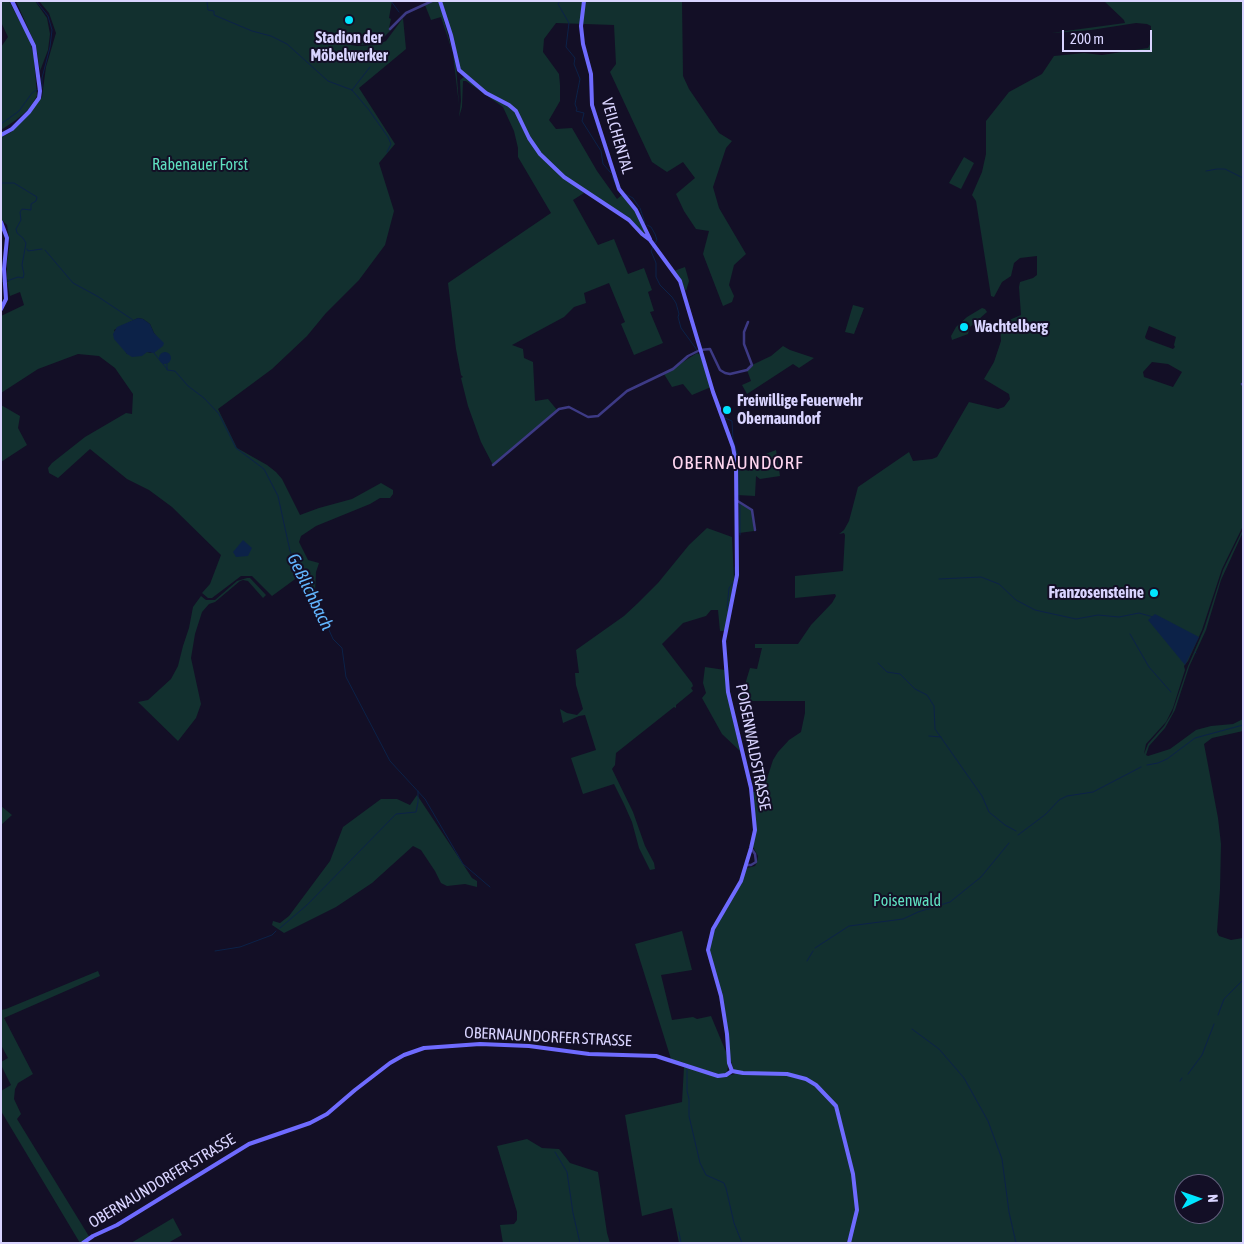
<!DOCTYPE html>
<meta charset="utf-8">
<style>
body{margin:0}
#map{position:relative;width:1244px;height:1244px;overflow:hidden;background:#130f26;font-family:"Asap Condensed",sans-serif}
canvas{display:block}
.frame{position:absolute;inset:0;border:2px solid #d9d4ff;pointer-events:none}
.north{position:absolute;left:1174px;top:1174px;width:50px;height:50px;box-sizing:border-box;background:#130f26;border:1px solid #625e7d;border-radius:50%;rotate:87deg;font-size:14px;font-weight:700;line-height:20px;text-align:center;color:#d9d4ff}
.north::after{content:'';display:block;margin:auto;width:18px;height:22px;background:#00e5ff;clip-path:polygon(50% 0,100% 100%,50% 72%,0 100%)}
.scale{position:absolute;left:1062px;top:30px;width:90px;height:22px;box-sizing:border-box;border:2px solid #d9d4ff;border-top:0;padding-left:6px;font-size:15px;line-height:18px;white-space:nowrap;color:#d9d4ff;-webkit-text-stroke:4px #130f26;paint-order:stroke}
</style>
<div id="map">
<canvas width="1244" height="1244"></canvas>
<div class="frame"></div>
<div class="north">N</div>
<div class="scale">200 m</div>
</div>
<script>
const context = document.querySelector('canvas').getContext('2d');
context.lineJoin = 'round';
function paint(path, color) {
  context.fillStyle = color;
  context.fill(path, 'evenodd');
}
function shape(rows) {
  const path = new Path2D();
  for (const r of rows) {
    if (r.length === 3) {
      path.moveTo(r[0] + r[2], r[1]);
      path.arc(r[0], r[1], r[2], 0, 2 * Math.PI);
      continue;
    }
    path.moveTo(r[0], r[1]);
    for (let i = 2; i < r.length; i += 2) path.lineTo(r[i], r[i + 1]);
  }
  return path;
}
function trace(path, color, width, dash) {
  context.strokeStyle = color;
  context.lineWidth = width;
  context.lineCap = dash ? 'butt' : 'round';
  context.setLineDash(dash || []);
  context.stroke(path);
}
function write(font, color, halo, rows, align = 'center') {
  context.font = font + ' "Asap Condensed",sans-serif';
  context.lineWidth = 4;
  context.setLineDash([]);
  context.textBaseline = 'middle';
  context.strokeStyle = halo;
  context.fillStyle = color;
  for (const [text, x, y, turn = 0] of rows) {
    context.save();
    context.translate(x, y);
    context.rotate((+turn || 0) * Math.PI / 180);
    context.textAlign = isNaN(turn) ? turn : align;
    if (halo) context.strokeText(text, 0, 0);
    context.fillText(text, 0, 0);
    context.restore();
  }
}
paint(shape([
 [1,1,9,1,30,41,34,57,37,96,29,109,16,120,1,130,1,47,8,37,1,22],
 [16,1,35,1,47,18,50,34,48,50,40,71,36,46],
 [39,1,392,1,389,18,391,19,389,28,391,30,383,38,376,41,323,31,323,33,376,42,376,44,358,45,353,44,354,41,351,40,334,38,321,40,357,46,377,45,386,41,403,18,406,49,359,88,395,144,379,163,394,211,385,245,359,280,326,313,307,336,272,369,218,409,237,448,267,465,276,472,282,479,300,515,319,508,352,499,381,483,393,490,393,494,390,498,380,498,370,504,316,526,301,536,299,542,308,560,319,563,316,572,315,593,312,593,314,602,312,604,306,599,298,577,272,596,252,576,241,576,212,598,208,598,202,593,210,584,221,555,172,507,149,490,127,479,90,449,58,478,49,473,48,468,52,463,85,437,126,413,132,414,133,394,115,368,99,356,78,354,38,369,1,393,1,316,24,305,20,292,10,296,7,282,9,281,7,279,7,262,10,243,7,225,1,219,1,137,10,133,27,116,42,97,46,67,56,33,49,13],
 [138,318,143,319,150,324,154,333,161,342,151,353,147,352,127,354,114,330],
 [434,1,439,1,443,16,440,1,682,1,683,76,689,89,719,133,732,141,726,148,713,187,719,208,746,254,734,265,729,285,734,296,732,302,723,306,703,254,709,231,696,229,684,211,676,194,695,178,683,162,667,172,652,162,610,72,616,64,614,25,556,23,544,39,543,52,559,74,560,85,560,101,549,120,556,129,572,128,597,171,617,199,622,195,635,212,645,232,643,233,627,216,580,190,584,193,573,200,598,245,614,239,628,274,644,268,652,290,648,292,654,311,650,312,663,343,634,355,621,324,625,322,609,283,584,293,586,303,574,307,564,317,512,345,523,349,524,358,533,362,535,401,548,399,557,410,493,465,481,442,468,406,461,378,463,377,461,375,456,349,448,283,551,213,518,157,518,148,514,131,503,107,466,81,463,81,462,107,459,117,461,101,460,80,464,77,459,70,456,54,443,17,456,65,459,105,453,54,441,17,431,20,425,5],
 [1104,1,1243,1,1243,526,1222,569,1202,630,1188,661,1184,666,1185,670,1173,708,1166,722,1146,744,1144,754,1148,744,1164,726,1172,713,1188,666,1204,629,1223,570,1243,529,1243,532,1221,580,1206,630,1189,667,1175,710,1165,728,1149,746,1146,755,1148,756,1170,749,1196,730,1211,726,1233,724,1243,719,1243,731,1212,738,1204,744,1218,818,1221,844,1220,889,1217,932,1219,936,1231,940,1243,938,1243,1243,679,1243,672,1208,642,1216,625,1115,682,1102,684,1067,726,1076,735,1074,729,1055,728,1034,709,951,710,939,747,868,755,866,757,862,758,856,753,847,755,836,752,792,762,792,763,791,773,760,778,752,789,740,801,732,805,713,805,701,740,701,750,668,757,669,762,648,755,648,755,644,798,644,811,625,832,603,836,596,835,594,795,598,795,576,843,571,845,535,844,533,839,534,844,530,849,521,858,487,909,452,913,461,932,459,937,457,969,402,998,409,1004,407,1010,399,1009,394,984,379,994,362,1001,341,1000,324,1021,315,1019,287,1020,282,1033,278,1037,275,1037,256,1020,258,1014,263,1011,276,1002,282,994,297,991,296,976,201,972,195,982,172,986,154,986,121,1009,92,1042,74,1054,56,1084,53,1102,55,1148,48,1151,42,1151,26,1147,24,1136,23,1091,30,1051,33,1125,23,1124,20],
 [1149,326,1176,337,1174,345,1175,347,1173,349,1146,339,1145,337],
 [1152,362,1168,364,1182,372,1173,387,1144,377,1143,372],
 [1184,1184,1214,1184,1214,1214,1184,1214],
 [964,157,974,163,961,189,949,183],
 [685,267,689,281,686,291,674,271],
 [853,305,864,308,854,334,845,332],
 [982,308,985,309,987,312,970,327,968,334,952,340,951,336,956,327,967,317],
 [783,346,790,350,814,358,799,368,793,364,747,394,742,385,751,381,747,370,752,365,771,356],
 [697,353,700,355,711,387,692,395,683,384,672,387,664,374],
 [1,405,20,416,18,428,27,445,1,462],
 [776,450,780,476,760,479,756,476,755,496,737,495,738,471,741,469,749,471,750,460],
 [739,502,752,511,754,531,739,533],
 [707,528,732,537,734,579,725,631,720,631,718,610,711,610,706,616,683,623,662,644,692,683,693,686,691,688,693,691,676,705,676,708,674,707,616,753,615,765,612,769,633,812,645,846,654,863,655,869,650,870,639,848,632,822,624,804,614,784,583,794,571,758,596,750,585,715,579,716,563,723,560,709,567,713,577,715,583,709,576,685,575,673,579,673,576,650,624,616,638,603,658,583,689,545],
 [247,578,250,578,266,595,263,598,248,581,243,580,240,581,215,602,209,604,202,612,195,634,191,658,201,704,196,718,178,741,138,702,148,700,171,679,178,666,183,646,189,628,193,607,201,596,206,600,215,600,237,581],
 [705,667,725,670,728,698,740,751,722,734,702,698,706,693,703,683],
 [417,795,463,864,472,878,477,881,477,887,465,884,447,886,441,883,435,871,421,850,413,846,372,883,336,907,284,933,272,925,273,921,280,923,289,916,330,861,343,827,381,799,397,799,410,805],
 [1,806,12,815,1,825],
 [682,931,692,970,661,975,672,1020,693,1017,697,1019,711,1016,726,1052,728,1067,727,1072,725,1074,718,1074,671,1059,635,944],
 [98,971,100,976,4,1018,33,1074,18,1083,15,1089,14,1099,21,1114,17,1119,90,1238,80,1243,1,1111,1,1091,11,1085,1,1065,1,1062,8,1058,1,1045,1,1010,6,1009],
 [527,1139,542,1148,559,1149,570,1163,598,1172,607,1233,610,1243,503,1243,500,1225,514,1224,517,1220,517,1212,497,1146],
 [173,1218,182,1235,168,1243,131,1243]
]), '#12302f');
paint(shape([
 [138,318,143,319,150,324,154,333,164,343,163,346,154,353,147,352,142,356,132,357,127,354,114,339,113,334,117,327],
 [165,358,6],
 [243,540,252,548,248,556,236,557,233,552],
 [1155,614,1199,637,1185,665,1148,620]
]), '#0c2248');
trace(shape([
 [36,1,48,16,52,30,50,47,42,78,42,88],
 [207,1,208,10,214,11,214,15,252,31,271,36,287,44,328,81,352,90,369,110,388,137,391,144,387,152],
 [391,1,399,12],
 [560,1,558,4,569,23,566,47,575,58,574,64,580,79,575,104,577,109,576,111,584,113,582,121,601,151,603,164,611,173],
 [352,90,370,67],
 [1,124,19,111,32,93,38,89],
 [1206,171,1217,169,1225,169,1243,178],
 [612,176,617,187],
 [1,183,14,183,37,197,36,201,31,204,31,210,22,209,20,212,21,220,16,229,17,233,23,238,26,243,22,265,24,274,23,278,18,277,7,281],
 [625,194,633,198,639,207],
 [640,208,645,223],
 [647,225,651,227,655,234,657,240,655,243],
 [653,247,651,251,656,263,656,277,660,285,672,297,676,303,679,314,678,317,681,328,697,350],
 [27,249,28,251,42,249],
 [45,250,73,283,97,296,133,320],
 [1,282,3,281],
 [1,288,1,290],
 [154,353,167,369],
 [167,364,167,370,175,371,188,386,204,398,219,414,236,448,264,469,278,496,290,551,311,601,321,612,333,639,342,648,346,677,390,761,425,799,463,864,490,887],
 [725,418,732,421,733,440,739,460,739,500],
 [740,503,740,535],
 [939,579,981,577,999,584,1016,600,1035,610,1076,619,1098,615,1119,617,1139,613,1153,617],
 [727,609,729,588,735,580,735,567],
 [1130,634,1149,667,1171,692],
 [1195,652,1196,653],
 [878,663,887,672,900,674,915,689,927,695,934,706,935,729,982,796,989,812,1005,825,1016,831],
 [929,736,941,737],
 [1147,765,1158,763,1167,759,1195,738,1243,725],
 [1018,835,1046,814,1059,800,1067,796,1093,792,1141,767],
 [280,928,307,905,396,814,416,812,418,802,418,791],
 [815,948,849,926,903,919,918,912,950,902,981,877,1009,843],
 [215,951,240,947,272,935,276,931],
 [807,961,813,951],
 [1218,1015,1224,999,1243,980],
 [912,1029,939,1049,964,1078,988,1121,1002,1159,1009,1212,1016,1243],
 [687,1070,687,1091,689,1099,689,1116,700,1163,706,1175,724,1183,726,1188,734,1223,742,1243],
 [1188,1074,1202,1055,1214,1024],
 [1180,1081,1182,1078],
 [555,1152,567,1172,573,1213,580,1243],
 [679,1232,681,1243]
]), '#0c2248', 1);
trace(shape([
 [390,29,406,13,432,1],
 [1242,384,1243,385],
 [493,465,559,409,569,407,588,417,598,416,627,391,673,369,688,356,700,350,710,349,720,370,725,373,730,374,747,370,752,365,744,344,744,332,748,322],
 [736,500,752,510,755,530],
 [747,865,751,865,756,862,755,854,751,848]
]), '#3d3a85', 2.5);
trace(shape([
 [440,1,451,35,459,70,486,93,509,105,516,111,529,138,540,154,564,177,629,220,642,234,650,240,680,281,713,392,733,447,736,463,737,575,724,641,728,692,751,788,755,830,751,848,741,881,713,929,708,950,721,996,727,1034,729,1063,732,1071],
 [584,1,581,26,583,44,591,74,592,105,619,189,636,210,650,239],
 [1,135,12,129,29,112,39,98,40,91,34,46,12,1],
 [1,222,7,238,4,269,6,299,1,309],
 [732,1071,743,1073,787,1074,806,1079,816,1085,836,1106,853,1174,857,1210,849,1243],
 [83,1243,93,1236,117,1225,249,1144,310,1123,327,1114,355,1090,390,1063,404,1055,424,1048,480,1044,529,1046,589,1054,656,1056,718,1076,726,1075,732,1071]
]), '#6f6bff', 4);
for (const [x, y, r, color] of [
 [349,20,5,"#00e5ff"],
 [964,327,5,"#00e5ff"],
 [727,410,5,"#00e5ff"],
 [1154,593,5,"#00e5ff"]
]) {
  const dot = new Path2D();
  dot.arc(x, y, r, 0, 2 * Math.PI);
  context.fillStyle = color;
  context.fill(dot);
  trace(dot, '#130f26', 2);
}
write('bold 16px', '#d9d4ff', '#130f26', [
 ["Stadion der",349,38,"center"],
 ["Möbelwerker",349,56,"center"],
 ["Wachtelberg",974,327],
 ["Freiwillige Feuerwehr",737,401],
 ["Obernaundorf",737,419],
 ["Franzosensteine",1144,593,"right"]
], 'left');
write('16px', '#d9d4ff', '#130f26', [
 ["VEILCHENTAL",617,136,74],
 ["POISENWALDSTRASSE",753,747,79],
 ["OBERNAUNDORFER STRASSE",548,1037,3],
 ["OBERNAUNDORFER STRASSE",162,1181,-31]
]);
write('16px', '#5fe0c0', '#130f26', [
 ["Rabenauer Forst",200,165],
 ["Poisenwald",907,901]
]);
write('italic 18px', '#62b6ff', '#130f26', [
 ["Geßlichbach",310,592,64]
]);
context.letterSpacing = '1px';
write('19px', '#ffd6f0', '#130f26', [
 ["OBERNAUNDORF",738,463]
]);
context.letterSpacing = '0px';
</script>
